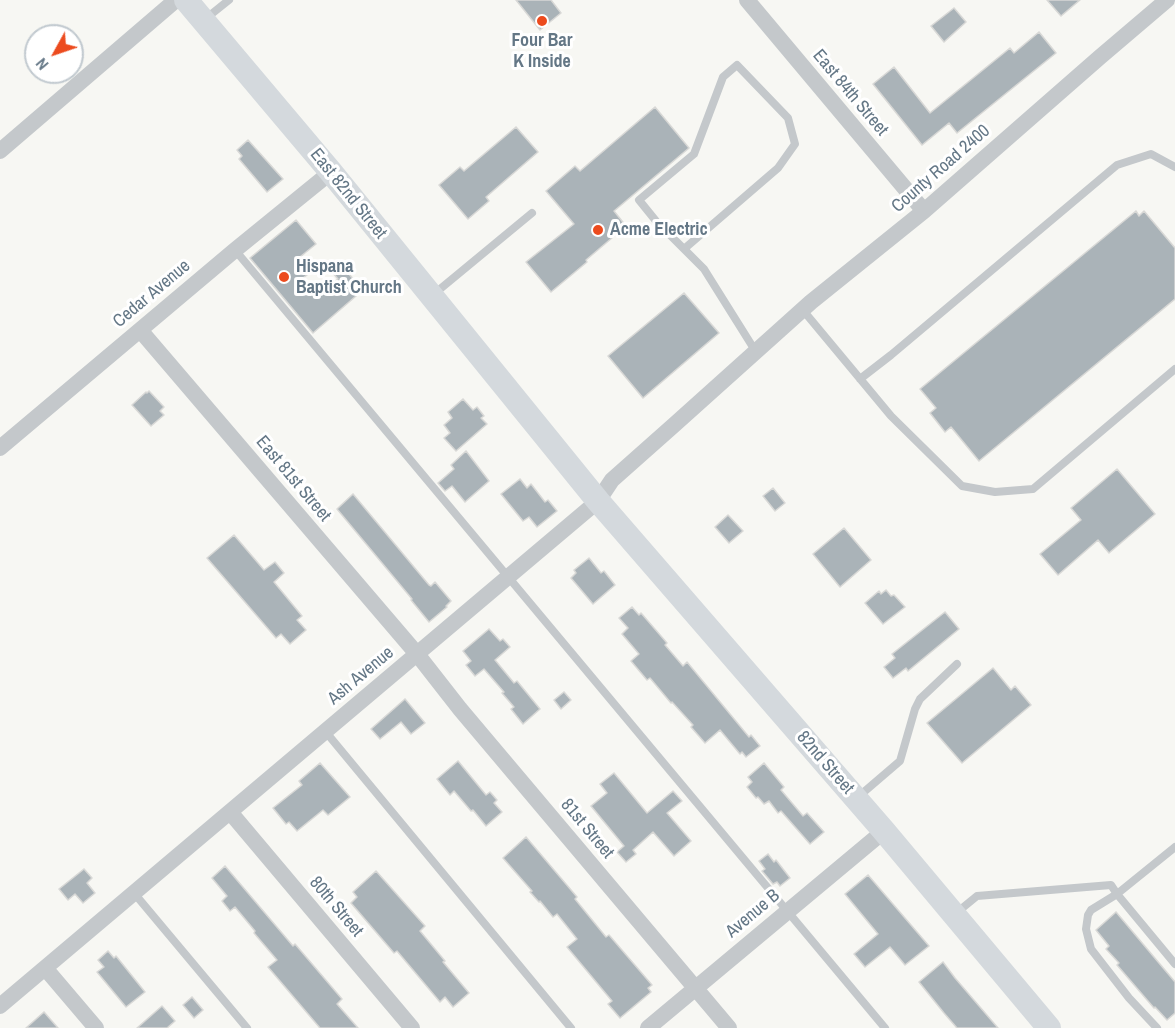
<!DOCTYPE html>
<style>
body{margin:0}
#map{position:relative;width:1175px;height:1028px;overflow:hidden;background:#f7f7f3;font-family:"Archivo Narrow",sans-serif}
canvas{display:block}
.north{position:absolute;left:24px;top:24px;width:60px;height:60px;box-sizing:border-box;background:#fff;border:2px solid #c1c9cf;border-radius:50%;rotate:230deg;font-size:16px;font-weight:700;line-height:24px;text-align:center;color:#647786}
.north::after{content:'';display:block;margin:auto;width:21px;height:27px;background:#ec4b1e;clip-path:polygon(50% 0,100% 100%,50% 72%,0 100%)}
</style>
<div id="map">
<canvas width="1175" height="1028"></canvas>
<div class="north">N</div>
</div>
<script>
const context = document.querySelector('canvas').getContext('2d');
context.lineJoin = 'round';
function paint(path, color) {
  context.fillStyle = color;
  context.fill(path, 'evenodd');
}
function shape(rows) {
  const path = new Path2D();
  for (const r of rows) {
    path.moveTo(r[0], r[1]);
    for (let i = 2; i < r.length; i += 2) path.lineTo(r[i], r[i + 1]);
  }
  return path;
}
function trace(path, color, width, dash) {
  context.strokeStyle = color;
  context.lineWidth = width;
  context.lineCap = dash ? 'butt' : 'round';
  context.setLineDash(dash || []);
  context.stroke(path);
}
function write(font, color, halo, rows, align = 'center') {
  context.font = font + ' "Archivo Narrow",sans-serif';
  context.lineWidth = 6;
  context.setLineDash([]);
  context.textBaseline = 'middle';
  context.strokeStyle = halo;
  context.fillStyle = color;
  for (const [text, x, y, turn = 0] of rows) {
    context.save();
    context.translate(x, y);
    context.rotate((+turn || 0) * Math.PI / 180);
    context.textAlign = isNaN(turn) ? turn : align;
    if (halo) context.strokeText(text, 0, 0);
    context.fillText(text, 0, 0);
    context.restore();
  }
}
const building = shape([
 [516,0,551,0,561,13,540,30,516,0],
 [1047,0,1080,0,1061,16,1047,0],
 [954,8,966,22,944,42,931,26,954,8],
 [1039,32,1056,53,957,133,949,123,922,145,873,84,894,67,930,113,1010,48,1014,53,1039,32],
 [655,107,689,148,614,211,626,226,586,260,587,262,551,292,526,262,574,224,546,191,575,166,580,171,655,107],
 [516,127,538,152,486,197,489,201,468,219,439,185,460,167,464,171,516,127],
 [248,140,283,179,267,192,239,159,242,156,237,150,248,140],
 [1136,211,1139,216,1144,211,1175,248,1175,299,979,461,951,427,945,432,930,413,936,408,920,389,1136,211],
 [296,220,316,244,295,261,307,275,303,278,318,296,338,279,332,272,341,265,363,290,313,333,250,258,296,220],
 [684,293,719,333,643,398,608,356,684,293],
 [149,391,164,407,160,411,164,415,151,426,132,405,146,392,147,393,149,391],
 [463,399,473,410,477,407,484,416,481,418,487,424,456,451,444,438,450,433,444,425,452,418,448,412,463,399],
 [466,451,489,481,465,502,452,486,445,491,438,483,454,469,451,465,466,451],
 [1117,469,1155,514,1109,553,1098,540,1058,575,1040,554,1081,520,1071,508,1117,469],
 [520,479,527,488,531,484,545,502,548,500,557,511,537,527,529,517,523,521,501,494,520,479],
 [773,488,785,503,775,511,763,496,773,488],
 [353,494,429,585,431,586,435,582,451,601,446,606,447,607,429,622,411,600,412,599,337,509,353,494],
 [728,515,743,531,729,543,715,527,728,515],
 [844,528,871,560,840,587,813,554,844,528],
 [234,535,264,570,275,562,284,573,274,582,302,616,297,620,306,630,290,644,281,634,276,638,207,558,234,535],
 [589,558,601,573,604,571,615,585,593,604,571,578,576,573,574,570,589,558],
 [886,590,891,596,894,595,905,607,883,624,865,603,879,591,881,594,886,590],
 [632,607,639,615,641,613,667,643,665,645,683,666,687,662,749,737,751,735,760,746,746,757,742,752,740,754,720,730,705,743,691,727,693,725,672,702,671,703,650,678,647,680,631,661,639,654,622,634,628,628,619,618,632,607],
 [945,612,959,629,908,671,906,668,893,678,884,667,895,658,892,654,945,612],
 [489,629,500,641,503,639,510,647,495,660,514,683,517,681,540,709,523,724,511,709,514,707,502,693,504,692,484,669,475,676,466,665,471,661,463,651,489,629],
 [993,668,1011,690,1015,686,1031,705,962,763,927,723,993,668],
 [564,692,571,700,561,709,554,700,564,692],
 [405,699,425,723,411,734,401,722,380,739,371,729,405,699],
 [458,761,486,795,490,792,497,800,494,803,502,812,486,826,473,810,471,811,454,791,450,795,437,779,458,761],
 [320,763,350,797,328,815,323,810,297,831,289,822,286,824,273,808,302,785,299,781,320,763],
 [764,763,784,787,781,790,803,816,807,813,824,832,810,844,781,811,778,813,769,801,764,804,758,797,756,798,747,787,752,782,748,777,764,763],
 [614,773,647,813,673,791,682,801,667,813,691,841,674,856,653,832,633,850,636,854,626,862,617,852,624,846,591,806,607,793,600,784,614,773],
 [526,837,577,897,575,899,606,937,609,935,652,985,648,988,651,992,620,1018,608,1004,612,1001,567,947,577,939,557,914,553,917,540,901,539,902,530,892,532,891,503,858,526,837],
 [768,854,774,862,776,860,790,878,780,886,777,882,773,884,762,871,765,869,759,861,768,854],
 [225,866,293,946,295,944,342,999,337,1004,358,1028,320,1028,268,967,277,960,254,933,255,931,235,907,230,911,222,901,227,896,212,878,225,866],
 [84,869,92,878,87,883,95,893,83,903,75,894,68,900,59,889,84,869],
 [376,871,425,926,420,931,445,961,443,962,469,993,453,1007,445,997,440,1002,397,951,394,953,351,903,357,897,353,892,376,871],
 [868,875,929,946,905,965,890,947,865,967,854,954,878,934,845,894,868,875],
 [1116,912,1175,982,1175,1013,1167,1020,1155,1007,1154,1008,1117,965,1119,963,1106,949,1109,946,1096,930,1116,912],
 [108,951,114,958,116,956,145,992,126,1007,97,972,104,967,98,960,108,951],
 [943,962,955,978,998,1028,957,1028,944,1013,919,982,943,962],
 [192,997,203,1010,194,1018,183,1005,192,997],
 [162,1006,175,1021,167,1028,137,1028,162,1006],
 [44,1012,58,1028,26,1028,44,1012]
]);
paint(building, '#aab3b8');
trace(building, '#d8d8d6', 1.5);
trace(shape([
 [204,20,229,0],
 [684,249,778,168,795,144,788,118,737,65,723,77,694,154,639,200,656,221,704,269,756,352],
 [235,250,885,1028],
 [434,294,532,213],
 [802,309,891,416,962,486,995,492,1033,489,1175,369],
 [860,379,891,355,1117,165,1151,154,1175,167],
 [325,731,571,1028],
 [858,797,900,761,915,709,920,699,957,664],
 [134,893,247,1028],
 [955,914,977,896,1111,885,1117,894,1175,847],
 [1157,1028,1129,998,1091,949,1086,929,1088,915,1091,910,1117,894,1175,964]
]), '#c4c8cb', 8);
trace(shape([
 [747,0,924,211],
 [0,151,176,0],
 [140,330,417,654,460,709,729,1028],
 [0,448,235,250,331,172],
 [230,812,412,1028],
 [45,968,96,1028],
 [0,1006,598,501,612,480,674,425,811,302,924,211,1100,57,1167,0],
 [648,1028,884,831]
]), '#c4c8cb', 16);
trace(shape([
 [186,0,331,172,598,501,884,831,1049,1028]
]), '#d4d9dd', 24);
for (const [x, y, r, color] of [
 [542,21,6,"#ec4b1e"],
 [598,230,6,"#ec4b1e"],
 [284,277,6,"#ec4b1e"]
]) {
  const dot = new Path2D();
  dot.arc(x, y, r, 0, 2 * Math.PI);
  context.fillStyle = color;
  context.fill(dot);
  trace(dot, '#fff', 2);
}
write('bold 18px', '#647786', '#fff', [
 ["Four Bar",542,41,"center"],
 ["K Inside",542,62,"center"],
 ["Acme Electric",610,230],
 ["Hispana",296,267],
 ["Baptist Church",296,288]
], 'left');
write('18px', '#647786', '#fff', [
 ["East 84th Street",850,93,50],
 ["County Road 2400",941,169,-41],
 ["East 82nd Street",348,194,51],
 ["Cedar Avenue",152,294,-40],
 ["East 81st Street",293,479,50],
 ["Ash Avenue",361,676,-40],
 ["82nd Street",825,763,49],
 ["81st Street",587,829,50],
 ["80th Street",336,907,50],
 ["Avenue B",753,914,-40]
]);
</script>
